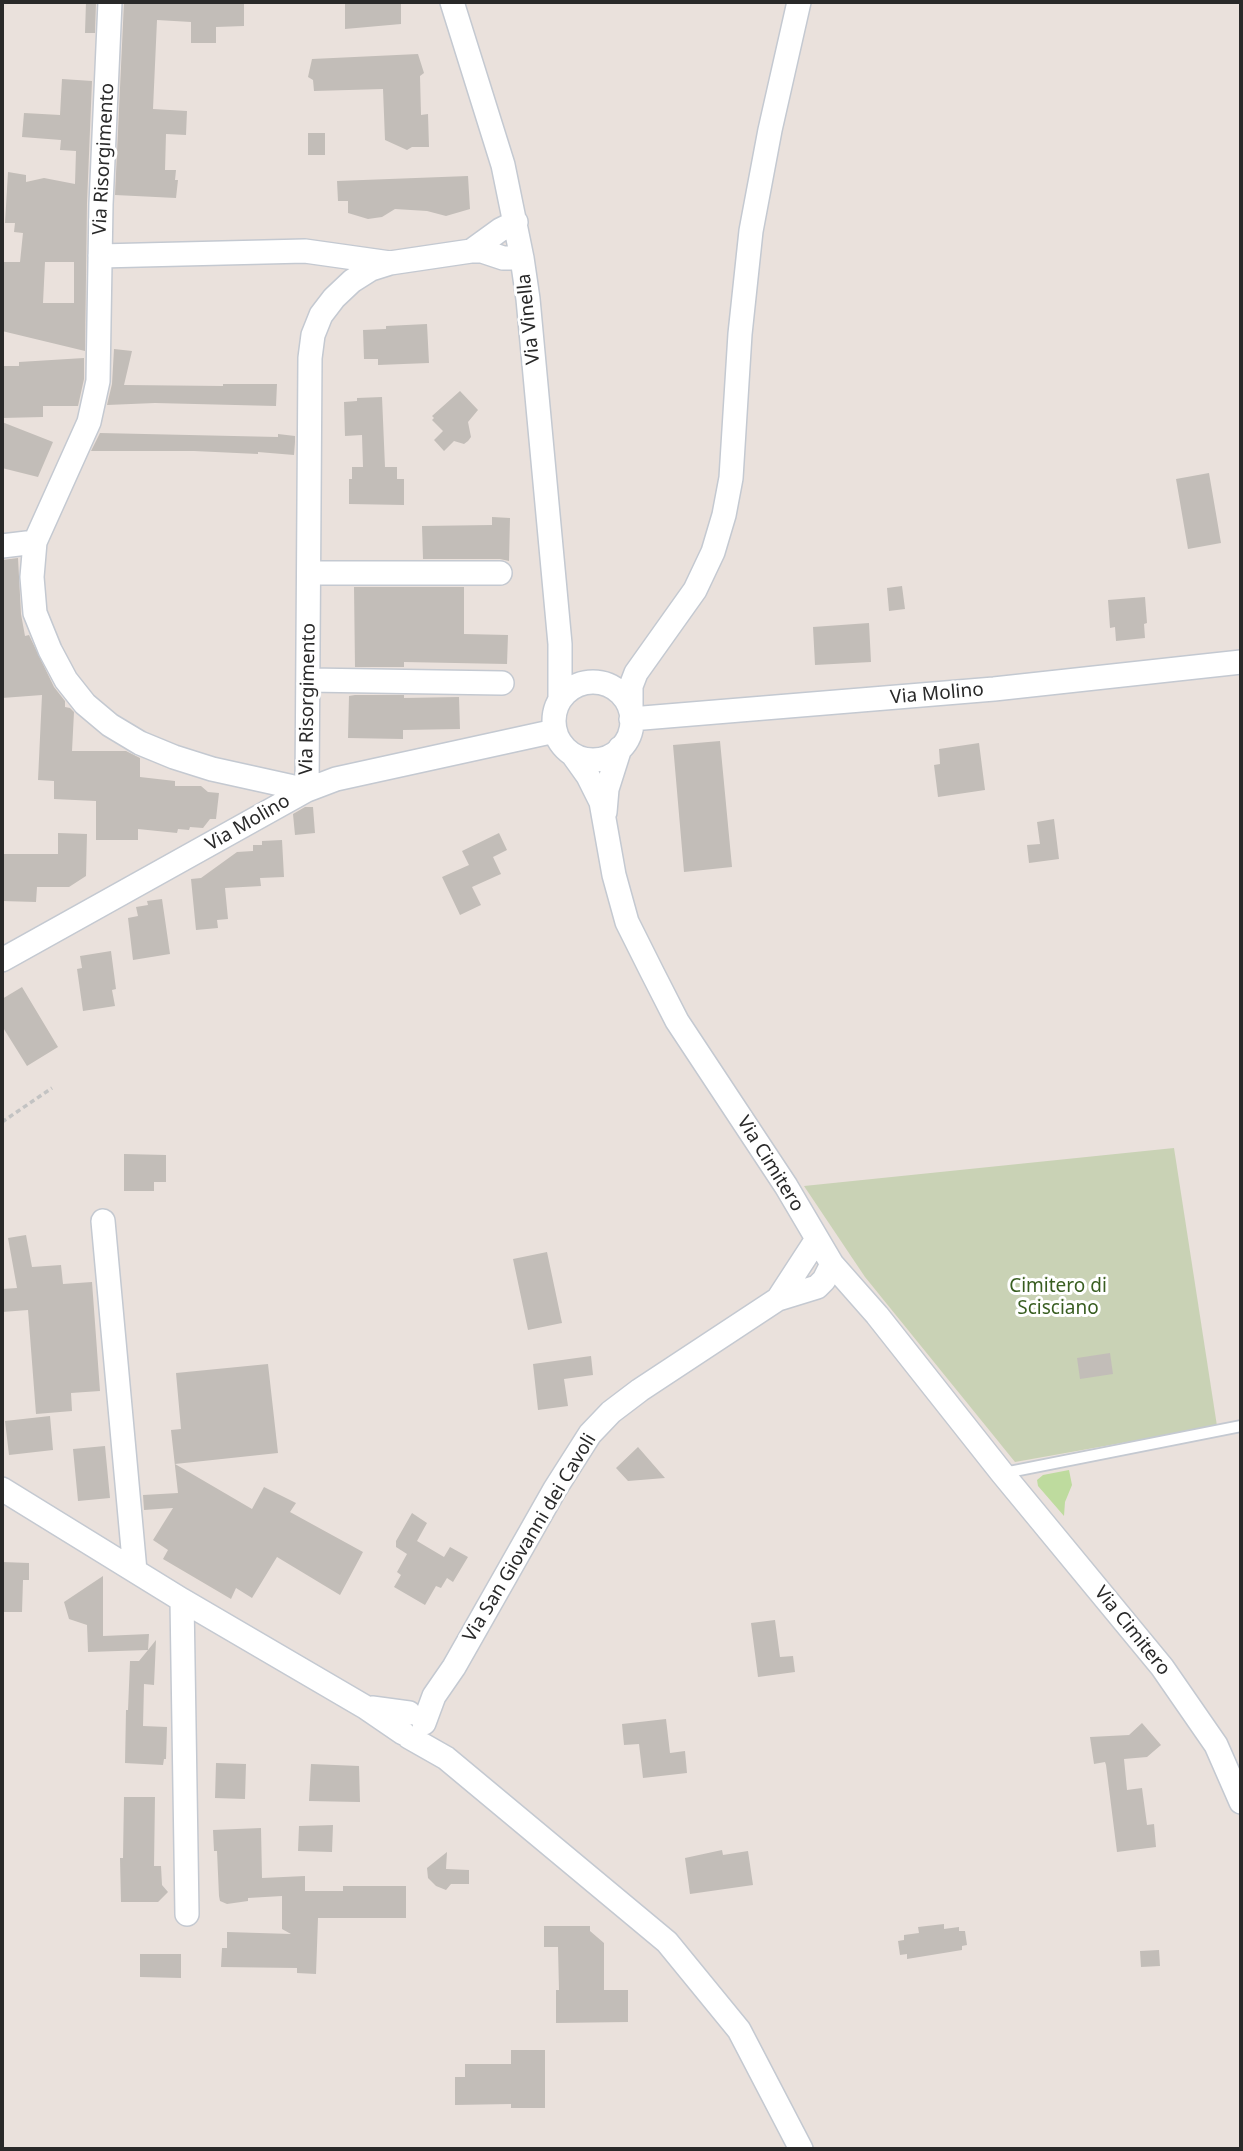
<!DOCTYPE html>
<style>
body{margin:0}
#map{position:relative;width:1243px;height:2151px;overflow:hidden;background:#eae1dc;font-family:"Noto Sans",sans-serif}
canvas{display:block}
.frame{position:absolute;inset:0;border:4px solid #292929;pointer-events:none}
</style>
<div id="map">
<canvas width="1243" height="2151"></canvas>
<div class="frame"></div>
</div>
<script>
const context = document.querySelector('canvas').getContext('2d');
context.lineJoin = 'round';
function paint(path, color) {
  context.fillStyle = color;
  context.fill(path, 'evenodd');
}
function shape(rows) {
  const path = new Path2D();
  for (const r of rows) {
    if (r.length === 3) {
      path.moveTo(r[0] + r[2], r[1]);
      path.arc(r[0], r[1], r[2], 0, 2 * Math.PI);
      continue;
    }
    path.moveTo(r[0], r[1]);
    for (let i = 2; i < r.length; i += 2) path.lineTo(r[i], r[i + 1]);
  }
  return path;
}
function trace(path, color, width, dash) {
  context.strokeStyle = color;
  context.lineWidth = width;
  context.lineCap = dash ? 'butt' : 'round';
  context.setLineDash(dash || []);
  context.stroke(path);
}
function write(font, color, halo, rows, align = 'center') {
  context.font = font + ' "Noto Sans",sans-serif';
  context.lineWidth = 6;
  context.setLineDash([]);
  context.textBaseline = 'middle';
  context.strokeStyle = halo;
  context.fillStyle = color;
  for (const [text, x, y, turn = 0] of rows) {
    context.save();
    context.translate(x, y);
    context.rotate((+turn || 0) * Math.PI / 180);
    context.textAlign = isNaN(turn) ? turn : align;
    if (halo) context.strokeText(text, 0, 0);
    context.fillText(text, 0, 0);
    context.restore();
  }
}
paint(shape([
 [1069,1470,1072,1485,1065,1502,1064,1516,1038,1486,1037,1480,1043,1475]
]), '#bedb9e');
paint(shape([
 [1174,1148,1217,1426,1015,1462,865,1277,804,1186]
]), '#c9d2b5');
paint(shape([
 [86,2,96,2,95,33,85,33],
 [124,2,244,2,244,26,216,27,216,43,191,43,191,22,157,20,153,109,187,111,186,135,166,134,165,170,176,170,175,180,178,180,176,198,115,195],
 [345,2,401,2,401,24,345,29],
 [418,54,424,73,420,76,421,115,428,114,429,147,412,147,407,150,385,140,383,89,314,91,313,80,308,77,312,59],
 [62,79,92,81,87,203,85,351,2,331,2,262,20,262,23,233,14,232,15,223,5,223,8,172,26,175,26,182,44,178,75,184,76,151,60,150,61,140,22,137,24,113,60,115],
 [45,262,74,262,74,303,43,303],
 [308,133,325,133,325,155,308,155],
 [468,176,470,209,446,216,427,211,395,209,382,217,368,219,348,213,348,201,338,201,337,181],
 [427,324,429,363,378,365,378,359,364,359,363,330,386,329,386,326],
 [114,349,132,351,124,385,223,386,223,384,277,384,276,406,155,403,107,405,112,384],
 [84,358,84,379,78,406,43,406,43,417,2,418,2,366,19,366,19,362],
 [460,391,478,410,468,422,471,437,468,441,464,444,454,441,444,451,434,440,443,431,432,420,434,418,432,416],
 [382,397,385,467,397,467,397,479,404,479,404,505,349,504,349,479,352,479,352,467,363,467,362,435,345,436,344,402,357,401,357,398],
 [2,422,53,442,38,477,2,468],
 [100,433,278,437,278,434,295,436,295,442,294,455,258,452,258,454,194,451,91,451],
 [1209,473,1221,543,1188,549,1176,479],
 [492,517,510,518,509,561,500,559,423,559,422,526,492,525],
 [18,558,21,614,25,636,29,635,54,687,65,701,65,707,70,708,74,712,72,751,126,751,140,758,140,777,175,781,175,786,201,786,208,792,219,793,216,819,210,819,203,828,190,827,189,830,178,829,177,833,138,829,138,840,96,840,96,801,54,799,54,781,38,780,42,695,2,698,2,560],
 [902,586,905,609,889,611,887,588],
 [354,587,464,587,464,634,508,635,507,664,404,662,404,667,355,667],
 [1145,597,1147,623,1144,624,1145,638,1116,641,1115,627,1110,628,1108,600],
 [869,623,871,662,815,665,813,627],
 [355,695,404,695,404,698,459,697,460,729,403,730,403,739,348,738,349,696],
 [720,741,732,867,684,872,673,745],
 [979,743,985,790,938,797,934,765,940,764,939,749],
 [305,807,313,807,315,833,295,835,293,814],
 [1054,819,1059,859,1029,863,1027,845,1040,844,1037,822],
 [58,833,87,834,86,876,69,887,37,887,36,902,2,901,2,854,58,854],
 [499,833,507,850,493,857,501,874,472,887,481,905,460,915,442,877,469,865,462,851],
 [282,840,284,877,260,878,261,886,225,888,228,919,217,920,218,928,196,930,191,879,201,878,237,852,253,851,253,845,262,845,262,841],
 [162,899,170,954,133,960,128,918,138,916,136,907,148,905,147,901],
 [111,951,116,989,112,990,115,1006,83,1011,77,969,82,968,80,956],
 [22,987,58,1047,27,1066,2,1026,2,999],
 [124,1154,166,1155,166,1182,154,1182,154,1191,124,1191],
 [26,1235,32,1267,61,1265,63,1284,92,1282,100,1391,71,1393,72,1411,36,1414,28,1310,2,1312,2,1289,17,1288,8,1238],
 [547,1252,562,1323,528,1330,513,1259],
 [1110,1353,1113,1374,1080,1379,1077,1358],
 [591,1356,593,1375,564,1379,568,1406,538,1410,533,1364],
 [268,1364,278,1453,175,1464,252,1509,264,1487,296,1503,290,1512,363,1552,340,1595,277,1557,252,1598,236,1588,231,1599,163,1559,168,1550,153,1540,173,1508,144,1510,143,1495,178,1493,171,1430,181,1429,176,1373],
 [50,1416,53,1450,9,1455,5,1421],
 [105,1446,110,1498,78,1501,73,1449],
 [638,1447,665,1478,628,1481,616,1468],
 [412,1513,427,1523,417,1541,444,1557,450,1547,468,1557,453,1582,447,1578,441,1588,436,1586,425,1605,394,1587,401,1575,397,1572,407,1554,396,1547,396,1541],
 [2,1562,29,1563,29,1580,23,1580,22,1612,2,1612],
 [103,1576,103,1636,149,1634,148,1650,156,1640,154,1685,144,1684,143,1726,167,1727,166,1759,164,1759,163,1765,125,1763,126,1710,128,1710,130,1661,139,1661,148,1650,88,1652,87,1625,69,1619,64,1602],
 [775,1620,780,1657,793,1656,795,1672,758,1677,751,1623],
 [666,1719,670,1753,685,1751,687,1773,643,1778,639,1744,624,1745,622,1724],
 [1142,1723,1161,1745,1147,1757,1124,1759,1127,1790,1142,1788,1147,1825,1154,1824,1156,1847,1117,1852,1106,1765,1105,1762,1094,1764,1090,1737,1129,1735],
 [216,1763,246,1764,245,1799,215,1798],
 [311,1764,359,1766,360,1802,309,1801],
 [124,1797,155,1797,154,1866,161,1866,162,1885,168,1892,158,1902,121,1902,120,1858,123,1858],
 [333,1825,332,1852,298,1851,299,1826],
 [261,1828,262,1878,305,1876,305,1891,343,1891,343,1886,406,1886,406,1918,318,1918,316,1974,297,1973,297,1968,221,1967,222,1948,227,1948,227,1932,291,1934,282,1929,282,1896,248,1898,248,1901,227,1904,220,1901,219,1896,217,1851,214,1851,213,1830],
 [722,1850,723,1855,748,1851,753,1885,690,1894,685,1858],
 [447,1852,446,1869,469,1870,469,1884,451,1884,446,1890,436,1886,428,1878,427,1868],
 [944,1924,944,1929,959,1927,959,1931,965,1931,967,1945,962,1946,962,1950,907,1959,907,1954,900,1955,898,1941,904,1940,904,1935,919,1933,918,1927],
 [544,1926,590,1926,590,1931,604,1943,604,1990,628,1990,628,2022,556,2023,556,1990,559,1990,558,1947,544,1947],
 [1159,1950,1160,1966,1141,1967,1140,1951],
 [140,1954,181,1954,181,1978,140,1977],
 [511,2050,545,2050,545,2108,511,2108,511,2104,455,2105,455,2077,465,2077,465,2064,511,2064]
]), '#c2bdb8');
const lane = shape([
 [1004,1473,1241,1426]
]);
const street = shape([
 [110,2,101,204,98,381,89,422,35,542,32,577,35,613,50,650,66,680,85,704,110,725,140,743,174,757,212,769,307,790],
 [452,2,503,165,522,258,528,299,560,644,560,699],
 [471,251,500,230,516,222],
 [100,256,305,251,390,263],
 [2,546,35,542],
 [309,573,500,573],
 [308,680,502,683],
 [593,721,39],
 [631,712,631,686,636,673,695,590,713,552,724,515,731,478,740,334,751,231,770,130,799,2],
 [631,719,994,689,1241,662],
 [573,755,588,776,601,802,614,875,627,922,652,972,677,1021,786,1186,832,1264,877,1315,1002,1473,1162,1667,1216,1745,1241,1802],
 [307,790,310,358,313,335,321,315,334,298,352,281,371,269,390,263,471,251,482,251,503,258,522,258],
 [605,812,607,789,620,748],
 [2,960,307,790,336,779,555,731],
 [103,1221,135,1571],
 [778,1299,817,1239],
 [2,1489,182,1600,365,1707,403,1733],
 [182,1600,187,1914],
 [372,1708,409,1713],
 [424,1723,434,1696,454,1667,555,1489,590,1434,611,1412,640,1390,778,1299,817,1287,824,1280,832,1264],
 [409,1737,446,1758,667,1942,739,2030,801,2149]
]);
trace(lane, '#c4c9d1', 14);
trace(street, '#c4c9d1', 26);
trace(shape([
 [2,1122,52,1088]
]), '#c3c3c3', 3.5, [5, 3.5]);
trace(lane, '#fff', 10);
trace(street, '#fff', 23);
write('19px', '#292929', '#fff', [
 ["Via Risorgimento",104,159,-87],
 ["Via Vinella",529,319,-96],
 ["Via Molino",937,694,-5],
 ["Via Risorgimento",308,699,-89],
 ["Via Molino",248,823,-30],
 ["Via Cimitero",770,1164,58],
 ["Via San Giovanni dei Cavoli",530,1538,-59],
 ["Via Cimitero",1132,1631,51]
]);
write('19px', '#395e21', '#fff', [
 ["Cimitero di",1058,1287],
 ["Scisciano",1058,1309]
]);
</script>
